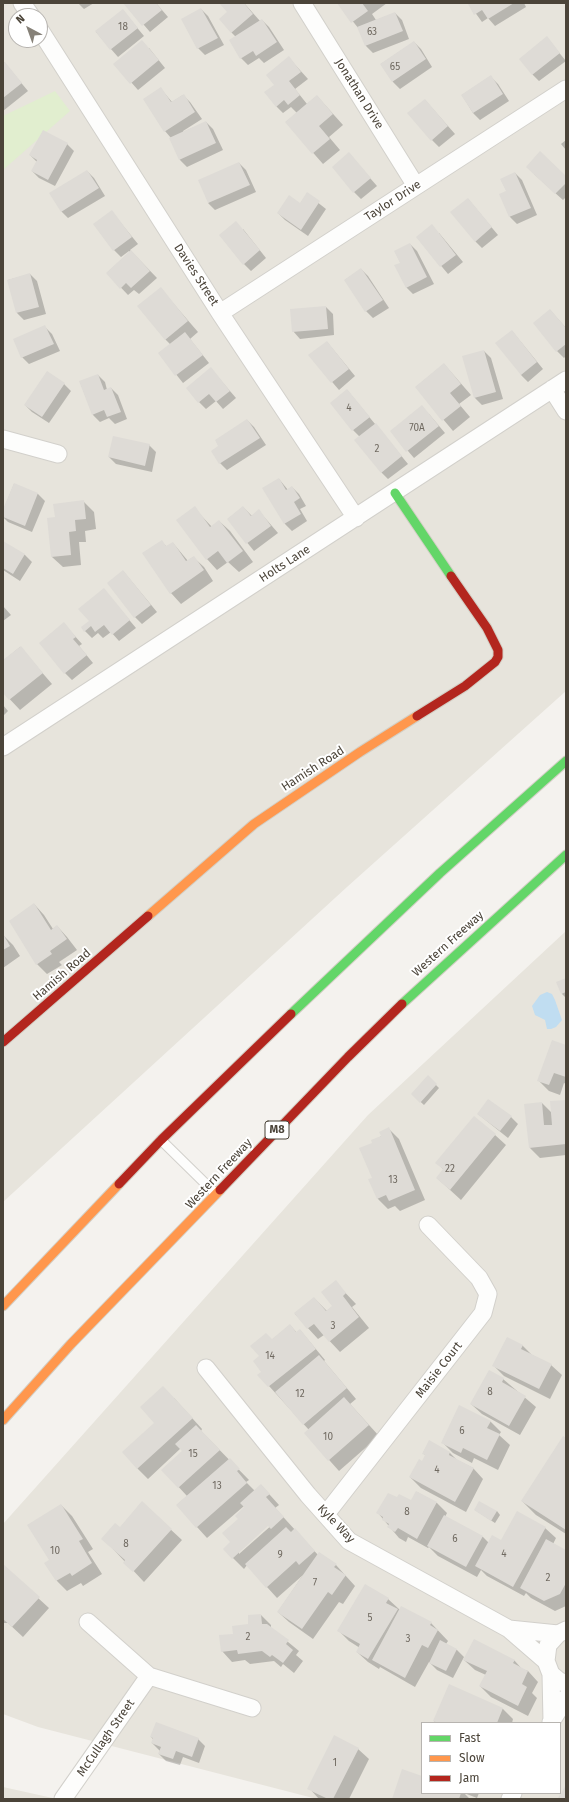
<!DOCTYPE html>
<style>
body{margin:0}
#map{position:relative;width:569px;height:1802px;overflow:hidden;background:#f4f2ee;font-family:"Fira Sans",sans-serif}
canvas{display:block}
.frame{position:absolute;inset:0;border:4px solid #4b4439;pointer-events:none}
.legend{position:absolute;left:421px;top:1722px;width:140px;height:72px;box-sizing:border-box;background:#fff;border:1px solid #b7b4b0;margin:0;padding:5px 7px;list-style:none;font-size:12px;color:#4b4439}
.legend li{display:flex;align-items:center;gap:8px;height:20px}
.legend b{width:20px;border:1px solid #b7b4b0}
.north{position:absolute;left:8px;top:8px;width:40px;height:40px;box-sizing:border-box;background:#fff;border:1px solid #b7b4b0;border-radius:50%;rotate:319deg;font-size:11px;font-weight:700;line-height:16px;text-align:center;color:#4b4439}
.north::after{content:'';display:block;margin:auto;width:14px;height:18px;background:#868178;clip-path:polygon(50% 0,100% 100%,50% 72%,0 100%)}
</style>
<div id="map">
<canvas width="569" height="1802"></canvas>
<div class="frame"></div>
<ul class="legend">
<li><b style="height:5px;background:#63d668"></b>Fast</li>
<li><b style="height:5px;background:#ff974d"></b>Slow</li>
<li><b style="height:5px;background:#b3261e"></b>Jam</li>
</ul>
<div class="north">N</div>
</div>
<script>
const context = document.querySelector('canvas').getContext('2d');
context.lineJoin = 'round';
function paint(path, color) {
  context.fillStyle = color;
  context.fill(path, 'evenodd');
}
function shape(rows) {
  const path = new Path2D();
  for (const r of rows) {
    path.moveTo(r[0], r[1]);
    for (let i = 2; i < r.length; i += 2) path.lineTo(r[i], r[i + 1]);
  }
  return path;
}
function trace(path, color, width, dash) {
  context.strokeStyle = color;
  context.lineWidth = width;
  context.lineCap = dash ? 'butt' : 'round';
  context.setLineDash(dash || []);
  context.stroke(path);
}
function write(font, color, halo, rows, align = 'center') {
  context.font = font + ' "Fira Sans",sans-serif';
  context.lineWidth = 4;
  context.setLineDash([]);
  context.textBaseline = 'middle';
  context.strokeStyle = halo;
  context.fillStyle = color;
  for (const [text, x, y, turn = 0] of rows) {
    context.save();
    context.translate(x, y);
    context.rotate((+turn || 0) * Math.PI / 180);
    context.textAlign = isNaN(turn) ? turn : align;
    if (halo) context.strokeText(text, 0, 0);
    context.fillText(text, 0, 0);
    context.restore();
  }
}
paint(shape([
 [3,3,566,3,566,691,347,887,3,1202],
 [16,16,40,16,40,40,16,40],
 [566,931,566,1799,317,1799,38,1727,3,1714,3,1524,368,1115],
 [422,1723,560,1723,560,1793,422,1793],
 [3,1787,57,1799,3,1799]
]), '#e7e4dc');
paint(shape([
 [55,91,70,111,3,170,3,116]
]), '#e1eecf');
paint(shape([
 [547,992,552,994,555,1000,562,1020,556,1027,551,1029,547,1029,545,1020,535,1015,532,1006,540,995]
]), '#c0ddf1');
paint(shape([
 [78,3,94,3,84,9],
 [125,3,156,3,168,17,150,32],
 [223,3,244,3,260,21,262,20,269,27,284,50,264,63,259,58,248,65,241,58,236,37,231,32,228,12],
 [338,3,387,3,372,14,376,20,395,13,402,20,409,39,373,53,366,46,359,29],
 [471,3,524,3,526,7,495,26,488,18,482,22,469,4],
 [201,9,208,16,224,45,205,55,198,48,183,20],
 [129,18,144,36,118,57,96,32],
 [547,38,566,61,539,81,532,74],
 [414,42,421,49,432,67,400,89,393,82,381,64],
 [149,48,165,68,138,90,115,64],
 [289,58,308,79,295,89,307,104,317,96,343,125,329,137,340,150,323,164,286,122,297,113,291,107,283,113,276,106,275,85],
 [3,61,28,91,3,111],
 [491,77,498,84,509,101,480,120,473,113,462,95],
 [161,89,172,102,183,95,190,102,202,119,183,131,183,132,206,122,213,129,223,150,187,167,180,160,171,138,165,131],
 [425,100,455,134,439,147,432,140],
 [566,140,566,150,561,144],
 [67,144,74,151,55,186,39,178,32,171,37,162,30,155],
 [349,154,377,186,361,199,354,192],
 [239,163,246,170,256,192,215,210,208,203],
 [87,171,94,178,105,196,68,218,61,211],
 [515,173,522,180,537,215,517,224,510,217,501,195,507,192],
 [534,174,566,177,566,197,563,200],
 [307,194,326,209,308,236,285,220,278,213,300,204],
 [468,199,498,235,482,248,475,241],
 [111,211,138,244,130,250,157,278,139,294,134,290,128,295,107,273,130,252,129,251,121,257,114,250],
 [243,229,266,258,251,271,244,264],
 [439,233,463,262,448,274,417,237],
 [410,244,417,251,434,284,413,294,406,287],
 [361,269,368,276,389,308,373,318,366,311,345,280],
 [30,274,37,281,46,314,24,320,17,313,8,280],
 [160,288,198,332,190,339,209,363,183,383,159,353,171,345,165,339],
 [326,307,333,314,334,335,300,339,293,331],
 [550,310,566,328,566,356,564,358,557,351],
 [45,327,52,334,60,351,29,364,22,357],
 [512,331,543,369,528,382,521,375],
 [327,342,355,376,339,390,310,356],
 [484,351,491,358,503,399,482,405,475,398,464,357],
 [444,364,471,395,459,404,470,417,453,431,416,387],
 [211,369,236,398,223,409,216,401,206,409,199,402],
 [98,375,105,382,107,390,111,388,118,395,127,419,115,424,109,418,100,422,93,415,80,382],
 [64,384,71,391,49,423,32,412,25,405],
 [347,390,408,464,388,479,381,472,360,437,353,430],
 [429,414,445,433,414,458,391,431],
 [247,420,254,427,266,445,227,470,220,463],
 [149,445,156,452,152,472,116,464,109,457],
 [279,479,288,490,292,487,299,494,306,506,300,509,307,521,292,531,285,524,264,488],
 [14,484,38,494,45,501,32,532,8,522,3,517,3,511],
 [84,502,94,512,96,529,85,531,86,542,79,542,81,565,63,567,52,557,56,518],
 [243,507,252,516,259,511,278,533,254,551,228,519],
 [194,508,212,527,219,521,230,531,253,562,239,572,228,562,217,570,207,559],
 [161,541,167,547,173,543,188,561,193,557,204,567,213,581,181,604,171,593],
 [3,542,25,555,32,562,20,581,3,570],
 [123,571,157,612,142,624,135,617],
 [104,590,136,628,119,641,111,632,103,638,98,633,92,638,82,628,90,621],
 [3,606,11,615,3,621],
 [64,624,82,644,79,646,93,663,72,680,65,673],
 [20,647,52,684,20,710,3,692,3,661],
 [3,705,8,711,3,716],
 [34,904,44,915,53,929,57,926,67,937,77,950,59,962,62,965,47,974,37,964],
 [3,935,13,945,20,956,3,968],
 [566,979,566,998,562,994],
 [566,1046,566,1084,564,1083,560,1095,549,1091,538,1080],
 [428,1077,439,1088,424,1105,412,1094],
 [566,1101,566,1155,540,1158,530,1148,542,1103,552,1113],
 [478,1114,511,1117,518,1124,508,1138],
 [389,1129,399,1139,425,1200,400,1211,395,1206,388,1209,378,1199,370,1180,373,1179,373,1143],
 [495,1135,506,1145,461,1200,437,1178,444,1170,437,1163],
 [335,1282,356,1304,352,1307,369,1328,340,1352,324,1335,318,1339,295,1314,314,1298,327,1311,333,1306],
 [290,1325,297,1333,300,1330,325,1360,324,1361,356,1399,350,1404,379,1436,339,1471,305,1433,309,1430,259,1375,263,1372,260,1357,272,1340],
 [522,1345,532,1355,551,1365,562,1375,550,1399,504,1376,494,1366],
 [503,1379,536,1407,520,1435,482,1414,471,1404],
 [174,1398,202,1429,201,1431,249,1480,246,1482,255,1491,261,1485,279,1505,275,1508,318,1555,336,1565,355,1586,343,1604,339,1602,313,1639,289,1622,278,1612,303,1575,277,1598,247,1565,244,1569,224,1549,232,1542,239,1519,245,1508,244,1506,207,1538,177,1505,187,1496,163,1470,184,1451,181,1448,148,1479,137,1468,156,1423],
 [271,1522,273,1524,239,1554,239,1551],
 [490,1421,501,1432,499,1435,510,1445,498,1470,474,1458,472,1463,453,1453,442,1442],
 [566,1439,566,1534,536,1515,522,1501],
 [429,1442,450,1453,457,1460,473,1468,483,1479,466,1512,421,1488,410,1477,423,1462,426,1456,423,1453],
 [417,1492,437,1503,447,1513,445,1517,483,1537,489,1543,501,1541,545,1528,556,1538,553,1544,566,1551,566,1606,555,1611,531,1598,526,1593,524,1596,487,1576,481,1570,477,1577,438,1556,429,1547,428,1548,408,1537,406,1542,399,1538,378,1513,397,1499,412,1502],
 [142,1503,182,1540,144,1582,113,1549,120,1528],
 [61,1505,72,1516,93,1549,88,1552,102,1574,83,1586,81,1583,67,1591,57,1581,46,1563,50,1560],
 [475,1510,497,1511,500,1515,495,1523],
 [3,1566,49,1608,23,1637,8,1623,3,1623],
 [388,1599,400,1610,431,1623,448,1641,446,1644,457,1650,464,1657,453,1678,437,1670,429,1662,415,1687,380,1667,379,1669,368,1662,357,1652,360,1648,349,1641,339,1631],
 [261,1615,271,1625,271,1628,299,1651,296,1655,303,1661,294,1673,283,1664,281,1667,274,1661,250,1664,245,1660,232,1662,222,1651,234,1634,250,1625],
 [464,1660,514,1660,522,1669,528,1671,538,1682,532,1693,537,1698,528,1716,491,1697,480,1686,486,1675,475,1670],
 [449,1686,503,1709,513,1719,512,1723,436,1723,434,1721],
 [151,1737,198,1739,205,1746,199,1763,183,1757,180,1765,166,1761,159,1754,160,1751,152,1743,154,1740],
 [358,1749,369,1759,349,1799,319,1799,309,1788],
 [422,1777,422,1793,464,1793,470,1799,393,1799],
 [464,1793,479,1793,477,1798]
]), '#0003');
paint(shape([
 [123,3,156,3,162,10,142,26],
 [221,3,244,3,253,14,231,33,219,19,227,12,220,4],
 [337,3,362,3,368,11,351,23],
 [469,3,514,3,488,19,482,10,474,15,468,4],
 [201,8,218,38,197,49,181,19],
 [123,9,138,28,110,50,95,31],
 [395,12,403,31,365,46,357,27],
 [262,19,277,42,256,56,253,51,240,59,229,40],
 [547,36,560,53,532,75,519,59],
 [142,40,159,60,130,84,113,64],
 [414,41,426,59,392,82,380,64],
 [289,56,301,72,289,81,300,95,288,105,284,100,276,107,264,92,274,85,266,75],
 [5,62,22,83,3,98,3,64],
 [491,75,503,94,473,113,461,95],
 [161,87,171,102,184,94,195,112,164,132,143,99],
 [317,95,333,114,319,126,330,139,312,154,285,122],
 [425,99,448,126,431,141,407,113],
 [206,121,216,143,179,160,169,138],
 [43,130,68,143,48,180,31,171,37,160,29,155],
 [540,151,566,176,566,183,555,194,526,167],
 [349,152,371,178,353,193,332,167],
 [239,162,250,185,208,203,198,180],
 [87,170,99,188,61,212,49,193],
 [515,172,531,208,509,217,499,194,506,191,500,179],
 [307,192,320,201,301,230,277,213,289,195,300,203],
 [468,198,492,227,475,242,450,212],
 [112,210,132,237,113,251,93,224],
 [236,221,260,250,243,265,219,235],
 [432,224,456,255,440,267,416,237],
 [410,243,427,277,406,288,394,265,400,263,394,251],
 [131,250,150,271,131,288,126,283,120,289,106,273],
 [361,268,383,300,365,312,344,280],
 [30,273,39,307,16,313,7,280],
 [161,287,188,321,165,340,137,306],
 [326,306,328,329,292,332,290,309],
 [550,309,566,328,566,344,556,352,533,323],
 [45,325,54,344,21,358,13,339],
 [512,330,537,362,521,375,495,343],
 [185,332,203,355,175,376,158,353],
 [327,341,349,369,331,383,308,355],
 [484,350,496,392,474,398,462,356],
 [444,363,461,384,450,393,461,406,442,421,415,387],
 [211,367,230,391,216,402,209,394,198,403,186,388],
 [47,371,65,383,42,417,24,405],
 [98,374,104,390,111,387,121,412,107,417,104,410,92,415,79,381],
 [347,389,370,417,352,431,330,403],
 [422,405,439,426,406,452,390,431],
 [247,419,260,438,219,464,211,451,218,446,215,440],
 [376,423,402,456,381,473,354,440],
 [113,436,150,444,145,466,108,457],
 [279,478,286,490,292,486,300,498,294,502,301,514,284,524,262,488],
 [14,483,38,493,25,526,3,517,3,509],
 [84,500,86,519,75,520,76,531,69,532,71,555,51,557,47,518,55,517,53,504],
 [195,506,210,527,219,520,243,551,227,563,218,551,206,560,176,520],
 [243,506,251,516,259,509,271,526,246,544,227,519],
 [162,540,166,546,173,542,186,561,194,556,204,570,170,594,142,553],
 [3,541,25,554,13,574,3,568],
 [123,570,151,605,134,618,107,583],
 [104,588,130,620,112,635,104,625,95,632,91,626,84,632,81,627,89,621,78,609],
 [64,622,76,637,73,639,87,655,64,674,39,643],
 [21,646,43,673,9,700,3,693,3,660],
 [34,903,51,930,57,925,67,939,50,951,52,954,36,965,9,921],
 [3,934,10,946,3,950],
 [566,978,566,992,561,994,556,982],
 [552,1040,566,1045,566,1077,554,1073,549,1085,537,1081],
 [428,1075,437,1084,420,1103,411,1094],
 [488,1099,512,1116,500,1131,477,1114],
 [566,1100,566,1144,529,1148,524,1104,542,1102,544,1125,552,1125,550,1101],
 [474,1116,496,1134,450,1190,436,1178,443,1169,435,1163],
 [389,1127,415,1190,389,1201,386,1195,377,1199,368,1179,372,1178,359,1148,372,1143,371,1140,381,1136,379,1132],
 [336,1280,346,1293,343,1296,359,1317,329,1342,314,1324,307,1329,294,1313,314,1297,326,1311,332,1306,321,1292],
 [290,1324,296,1332,300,1329,316,1349,268,1387,257,1375,261,1372,253,1361,259,1356,250,1346,266,1333,272,1339],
 [507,1337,523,1345,521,1349,552,1364,539,1389,492,1366],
 [319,1355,347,1388,303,1425,275,1392],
 [489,1370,504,1378,502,1382,526,1396,509,1426,470,1404],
 [163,1386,193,1418,137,1469,122,1452,154,1423,140,1407],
 [344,1397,369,1425,328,1461,304,1433],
 [459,1405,491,1421,487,1428,500,1434,487,1460,463,1448,461,1453,441,1443],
 [196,1425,220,1450,178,1488,161,1470,182,1451,175,1444],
 [563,1436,566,1438,566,1530,521,1501],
 [429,1440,450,1452,449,1455,474,1468,455,1502,409,1477,419,1459,422,1461,425,1455,422,1454],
 [230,1458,240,1469,237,1471,247,1483,196,1528,176,1505],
 [261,1484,270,1494,266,1497,284,1517,271,1529,268,1526,232,1559,223,1549,230,1542,222,1533,238,1519,235,1516,244,1507,240,1503],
 [416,1491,437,1502,417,1539,398,1528,395,1532,387,1527,389,1524,382,1520,383,1517,376,1513,388,1493,397,1497,399,1494,411,1500],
 [142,1501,172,1529,133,1572,123,1563,125,1560,101,1539,115,1523,120,1527],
 [479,1501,497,1511,491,1521,474,1510],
 [61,1504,83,1539,79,1541,92,1563,72,1576,70,1573,56,1581,44,1563,49,1560,27,1525],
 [517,1511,546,1527,513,1587,475,1566,492,1535,501,1540],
 [444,1515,483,1536,466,1567,427,1546],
 [286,1527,291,1532,295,1528,315,1551,299,1565,296,1561,266,1588,245,1564],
 [546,1539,566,1550,566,1583,560,1594,544,1601,520,1588],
 [319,1552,337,1564,334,1567,346,1575,332,1595,328,1592,302,1629,277,1612],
 [3,1564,40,1597,12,1627,3,1619],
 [365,1584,389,1598,386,1603,398,1609,368,1659,356,1652,360,1644,337,1631],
 [401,1606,432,1622,430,1625,438,1630,428,1648,422,1645,405,1678,372,1660],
 [261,1614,262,1624,267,1624,289,1640,286,1644,293,1650,283,1663,272,1655,270,1657,262,1651,238,1654,237,1650,221,1652,219,1635,233,1634,232,1626,248,1624,248,1615],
 [474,1639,515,1660,513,1663,528,1671,522,1684,527,1687,518,1706,479,1686,487,1671,463,1660],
 [440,1640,457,1649,446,1671,429,1663],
 [449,1684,503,1708,497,1723,438,1723,433,1721],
 [156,1722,199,1738,192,1757,176,1751,173,1759,158,1754,161,1747,151,1743,153,1738,150,1737],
 [334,1735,359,1748,333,1799,328,1799,307,1789],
 [402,1769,422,1776,422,1793,461,1793,459,1799,392,1799],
 [566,1785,566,1799,559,1799,558,1798]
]), '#dedbd6');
const lane = shape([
 [161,1140,216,1194]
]);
const street = shape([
 [22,3,31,16],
 [302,3,416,186],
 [40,30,220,313,356,518],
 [220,313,566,89],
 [552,389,566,411],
 [3,439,58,454],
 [3,747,566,380],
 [206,1368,308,1495,349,1541,509,1629,546,1661],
 [326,1514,483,1313,488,1294,479,1278,428,1225],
 [88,1622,149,1676,252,1708],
 [509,1629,558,1634],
 [566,1630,558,1634,548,1645,546,1661,551,1674,558,1680,566,1684],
 [551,1674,552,1721],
 [551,1722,566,1698],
 [63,1799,149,1676],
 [510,1799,513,1793]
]);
const fast = shape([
 [395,493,451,576],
 [402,1004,566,855],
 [291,1014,440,873,566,761]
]);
const slow = shape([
 [148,916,254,824,360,752,417,716],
 [3,1306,119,1184],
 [3,1420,71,1344,220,1190]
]);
const jam = shape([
 [417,716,465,686,495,662,498,657,498,650,487,628,451,576],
 [3,1042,148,916],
 [119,1184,161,1140,291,1014],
 [220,1190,348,1057,402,1004]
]);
trace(lane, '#d2d0cb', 11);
trace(street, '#d2d0cb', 19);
trace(fast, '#d3cfc5', 11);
trace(slow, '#d3cfc5', 11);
trace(jam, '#d3cfc5', 11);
trace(lane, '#fdfdfc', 9);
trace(street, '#fdfdfc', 17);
trace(fast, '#63d668', 9);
trace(slow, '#ff974d', 9);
trace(jam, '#b3261e', 9);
write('10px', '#706a61', null, [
 ["18",123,27],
 ["63",372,32],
 ["65",395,67],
 ["4",349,408],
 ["70A",417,428],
 ["2",377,449],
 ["22",450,1169],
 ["13",393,1180],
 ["3",333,1326],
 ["14",270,1356],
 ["8",490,1392],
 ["12",300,1394],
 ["6",462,1431],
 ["10",328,1437],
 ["15",193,1454],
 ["4",437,1470],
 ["13",217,1486],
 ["8",407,1512],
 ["6",455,1539],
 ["8",126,1544],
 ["10",55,1551],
 ["4",504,1554],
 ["9",280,1555],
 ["2",548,1578],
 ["7",315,1583],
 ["5",370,1618],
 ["2",248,1637],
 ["3",408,1639],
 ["1",335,1763]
]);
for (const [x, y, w] of [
 [277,1130,24]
]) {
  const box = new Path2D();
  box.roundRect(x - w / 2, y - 9, w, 18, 3);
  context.fillStyle = '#fff';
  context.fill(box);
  trace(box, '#4b4439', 1);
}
write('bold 11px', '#4b4439', null, [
 ["M8",277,1130]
]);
write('12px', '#4b4439', '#fff', [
 ["Jonathan Drive",359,94,58],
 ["Taylor Drive",393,201,-33],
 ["Davies Street",196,275,57],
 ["Holts Lane",285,564,-33],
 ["Hamish Road",313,769,-33],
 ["Western Freeway",448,944,-42],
 ["Hamish Road",62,975,-41],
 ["Western Freeway",219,1174,-47],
 ["Maisie Court",439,1370,-52],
 ["Kyle Way",336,1524,46],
 ["McCullagh Street",106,1738,-55]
]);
</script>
